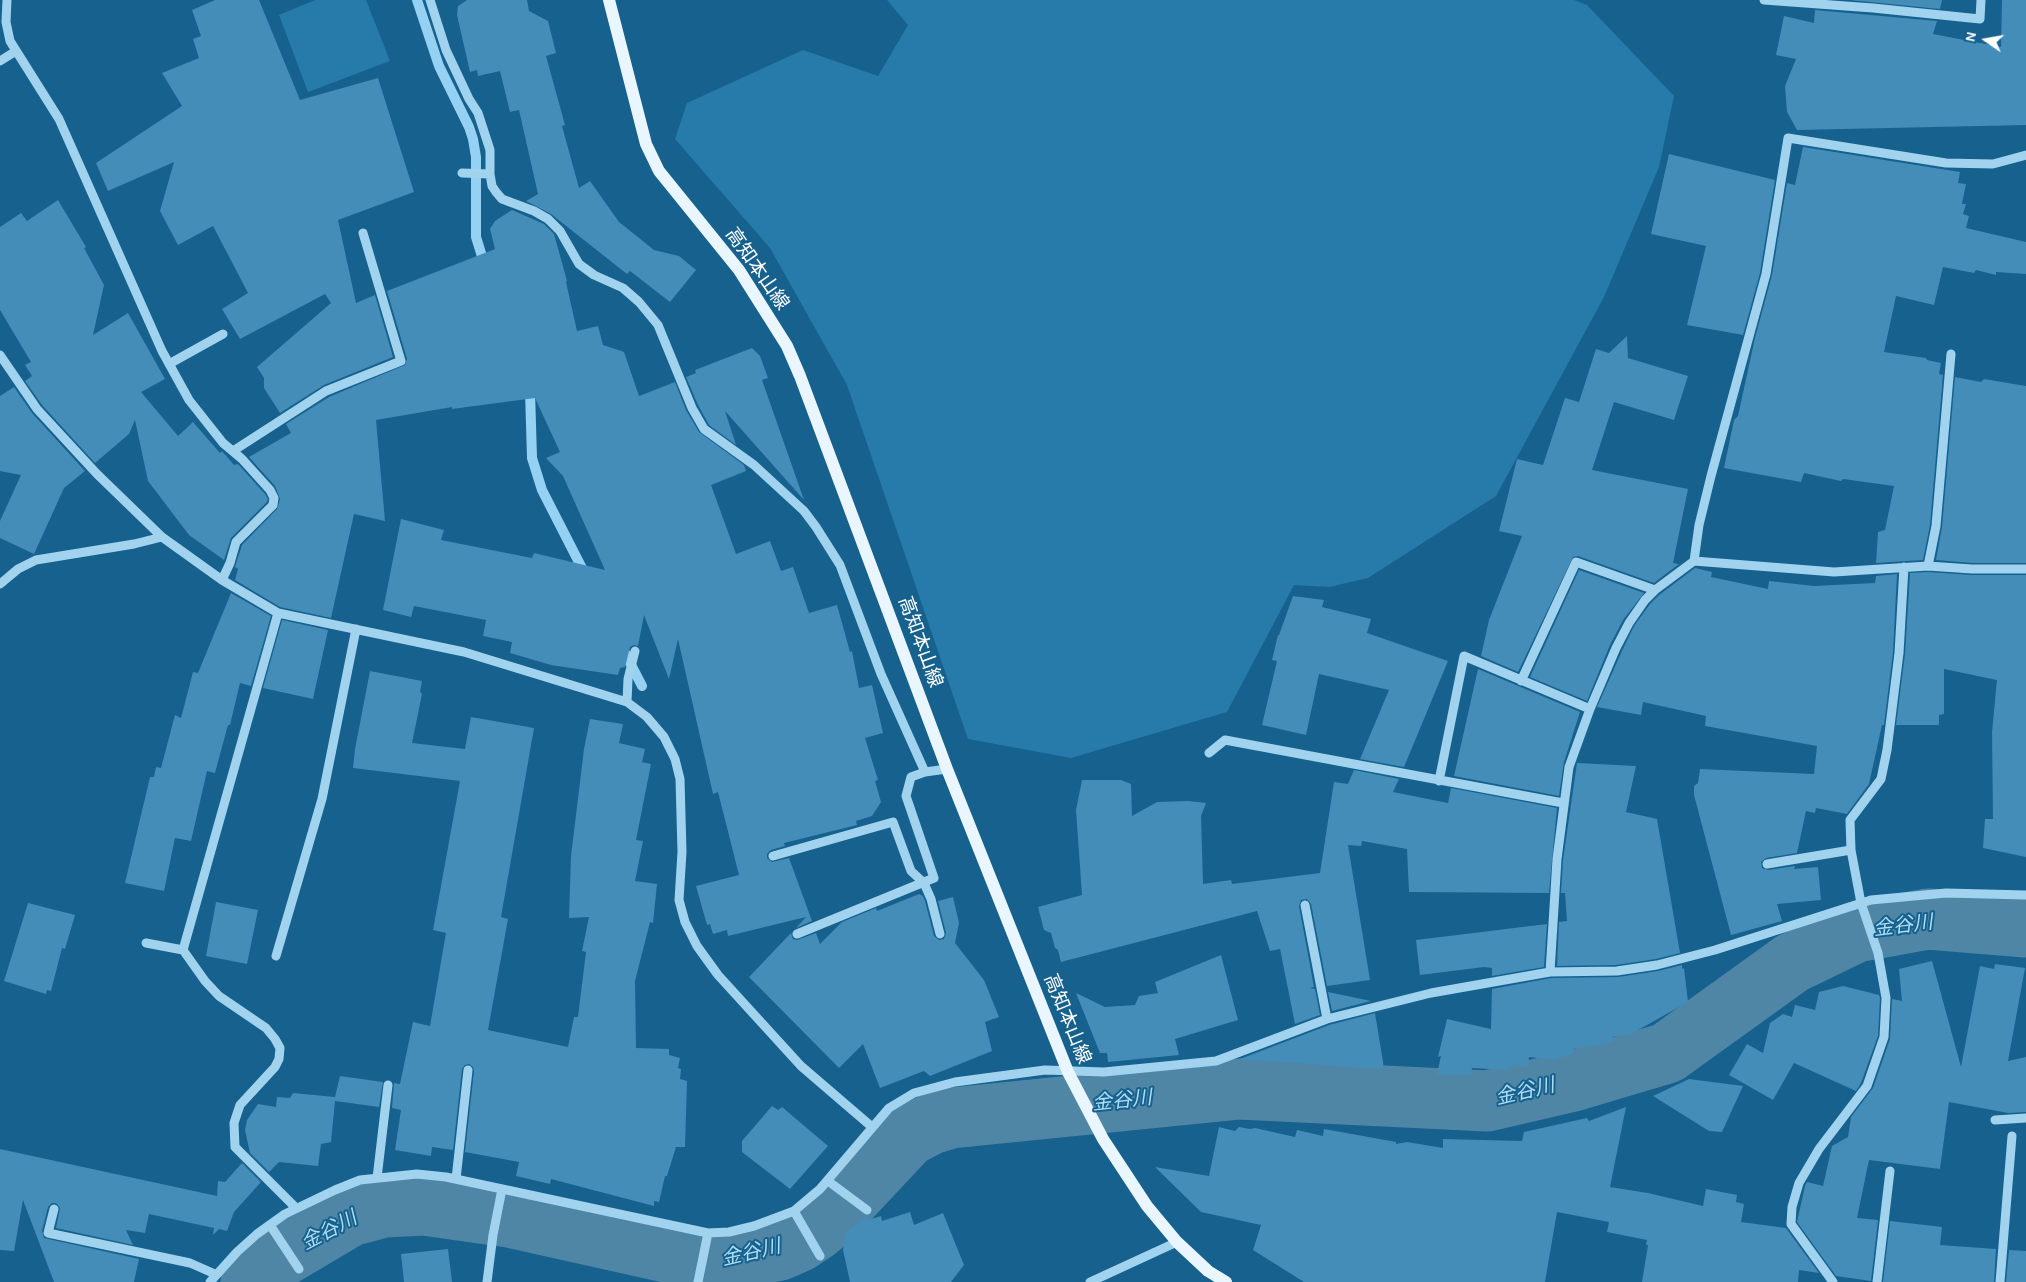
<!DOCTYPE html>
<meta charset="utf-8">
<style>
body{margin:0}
#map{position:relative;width:2026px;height:1282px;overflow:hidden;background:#16618d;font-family:Karla,sans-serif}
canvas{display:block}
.north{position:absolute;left:1961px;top:15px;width:50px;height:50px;-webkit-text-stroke:4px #16618d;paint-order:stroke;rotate:282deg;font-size:14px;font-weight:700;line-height:20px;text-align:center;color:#fff}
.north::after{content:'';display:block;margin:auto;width:18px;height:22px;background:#fff;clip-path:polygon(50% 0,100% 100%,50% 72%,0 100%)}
</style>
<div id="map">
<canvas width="2026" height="1282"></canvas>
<div class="north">N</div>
</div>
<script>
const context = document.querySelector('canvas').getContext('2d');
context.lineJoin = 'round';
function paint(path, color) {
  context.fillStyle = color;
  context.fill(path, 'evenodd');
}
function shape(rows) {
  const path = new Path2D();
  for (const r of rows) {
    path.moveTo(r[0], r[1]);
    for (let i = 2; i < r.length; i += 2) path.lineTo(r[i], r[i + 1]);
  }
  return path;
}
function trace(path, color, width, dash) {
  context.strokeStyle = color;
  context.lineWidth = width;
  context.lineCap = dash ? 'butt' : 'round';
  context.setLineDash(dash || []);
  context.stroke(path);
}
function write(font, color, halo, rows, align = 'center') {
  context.font = font + ' Karla,"Noto Sans JP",sans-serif';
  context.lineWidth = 4;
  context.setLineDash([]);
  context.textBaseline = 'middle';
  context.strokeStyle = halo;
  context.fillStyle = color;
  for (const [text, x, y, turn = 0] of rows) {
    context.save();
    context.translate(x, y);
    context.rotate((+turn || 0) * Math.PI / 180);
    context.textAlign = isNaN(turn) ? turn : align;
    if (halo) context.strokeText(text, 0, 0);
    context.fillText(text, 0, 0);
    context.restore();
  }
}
paint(shape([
 [315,0,366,0,390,61,308,92,279,15],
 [887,0,1574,0,1587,5,1674,96,1659,167,1604,297,1496,496,1368,578,1329,587,1294,585,1227,712,1071,758,968,739,847,385,770,248,675,139,687,103,803,50,878,76,908,25]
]), '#267baa');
trace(shape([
 [417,0,439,66,469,127,473,139,476,157,476,237,485,266],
 [528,385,530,391,532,458,542,490,586,576],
 [622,647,642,686],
 [886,1128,908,1136]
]), '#94d1f2', 10);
trace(shape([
 [251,1282,274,1261,350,1216,384,1207,424,1205,509,1217,711,1262,739,1259,780,1250,798,1242,816,1230,834,1215,908,1136,931,1124,951,1118,1240,1089,1487,1101,1573,1081,1667,1053,1792,963,1856,932,1928,919,2026,927]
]), '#5086a5', 61);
paint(shape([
 [215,0,259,0,300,100,378,78,414,192,338,220,356,303,375,295,393,357,324,385,280,413,264,388,264,378,257,367,331,303,325,294,240,339,222,309,248,293,213,226,178,245,160,211,174,162,108,191,96,163,182,106,162,73,199,58,193,39,201,36,192,10],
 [467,0,527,0,529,11,548,21,556,53,546,56,565,125,562,126,579,188,590,181,619,222,654,250,679,256,696,270,670,302,630,271,627,274,551,214,526,201,538,194,519,110,510,112,500,71,478,76,477,70,470,72,457,15,458,6],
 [1849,0,1942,0,1940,9],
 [2002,0,2026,0,2026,125,1797,130,1787,112,1785,86,1796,59,1776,55,1784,16,1814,23,1815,10,1937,21,1933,34,2001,47],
 [1803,147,1960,172,1958,183,1966,184,1962,204,1966,204,1963,214,1969,216,1966,228,2026,242,2026,274,1996,272,1996,275,1976,270,1974,273,1943,267,1934,305,1896,296,1884,352,1926,358,1927,360,1941,363,1939,374,1943,375,1930,525,1923,560,1876,563,1878,532,1885,530,1894,486,1843,479,1841,481,1804,473,1801,482,1724,468,1734,420,1738,416,1755,338,1772,275,1787,183,1795,185],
 [1669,154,1775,180,1760,273,1743,335,1687,325,1706,246,1651,234],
 [58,200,86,247,84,248,104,285,93,335,128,313,165,379,141,392,178,436,193,422,220,453,222,451,234,465,238,464,265,494,268,499,267,502,231,538,224,560,189,535,148,481,135,420,129,434,95,463,42,405,25,381,32,376,25,365,31,362,0,310,0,227,21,213,27,221],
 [512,210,544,224,554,234,567,281,566,282,577,331,598,326,603,345,624,352,639,396,675,382,686,410,699,432,744,465,746,471,711,485,736,554,770,541,781,571,793,567,809,613,837,605,850,652,852,651,859,688,872,685,883,733,865,738,878,780,875,781,881,802,872,816,856,821,857,825,784,843,785,846,771,850,767,854,767,858,772,862,789,858,812,921,796,928,806,917,728,936,727,930,713,934,710,924,707,925,696,886,739,875,718,792,713,794,678,639,669,679,644,615,638,646,634,645,630,647,625,667,620,668,618,675,551,665,510,653,512,642,483,636,486,620,414,606,411,617,383,610,401,519,444,530,441,540,532,558,534,553,605,570,563,476,546,458,560,452,535,398,452,409,452,407,376,420,385,521,354,514,331,618,280,607,235,580,238,569,235,567,242,545,277,509,280,499,275,486,249,457,291,433,286,424,329,397,405,365,407,359,387,291,495,249,490,229,495,221],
 [1627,336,1628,358,1688,376,1674,420,1614,402,1592,470,1688,489,1673,563,1679,564,1654,583,1578,556,1573,557,1518,672,1481,656,1489,620,1522,536,1499,531,1517,459,1543,465,1565,398,1579,402,1596,349,1609,353],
 [752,348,760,356,768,378,762,380,804,500,725,411,736,445,709,425,698,405,686,377,696,373,695,370],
 [1955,377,1981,382,1984,379,2026,386,2026,563,1972,563,1936,560,1942,527],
 [14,387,32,413,85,471,64,488,34,554,0,538,0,521,21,475,0,471,0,396],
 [1695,568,1712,572,1711,577,1768,589,1769,581,1814,586,1875,583,1876,576,1897,574,1893,652,1884,725,1882,725,1869,784,1847,814,1816,808,1815,813,1806,811,1797,853,1766,858,1761,862,1762,868,1768,870,1795,866,1794,869,1818,867,1821,900,1777,904,1782,921,1731,935,1694,795,1694,786,1698,783,1700,769,1814,774,1817,746,1705,726,1706,716,1643,702,1641,715,1597,707,1622,651,1634,626,1650,604,1659,595],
 [1579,570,1644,593,1623,620,1610,645,1587,701,1530,677],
 [1928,572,1972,575,2026,575,2026,857,1983,848,1985,819,1993,819,1992,732,1997,680,1944,669,1944,714,1939,715,1939,725,1896,725,1905,654,1910,573],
 [231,593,271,616,251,686,240,683,230,725,228,725,215,773,207,771,191,841,175,838,164,891,125,883,150,777,154,777,156,767,161,768,175,715,181,718,193,672,198,673],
 [1293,596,1324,600,1322,607,1371,619,1367,633,1448,661,1404,767,1360,759,1389,690,1319,674,1306,735,1262,725,1277,661,1272,660,1278,635,1279,635],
 [282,620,328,630,313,699,263,688],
 [1478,669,1580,712,1564,762,1559,796,1454,776],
 [370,671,422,681,420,692,422,694,412,743,465,749,471,717,534,728,501,917,508,919,488,1030,568,1047,574,1017,578,1017,586,952,582,951,589,917,569,918,571,856,584,749,590,719,623,724,619,743,645,749,642,762,651,764,636,840,643,841,635,881,657,884,653,923,650,922,635,981,636,1048,669,1049,669,1055,680,1058,678,1068,681,1069,680,1079,687,1081,685,1147,676,1147,667,1176,665,1176,659,1202,654,1201,654,1206,551,1179,550,1184,516,1176,519,1162,465,1152,474,1071,473,1067,469,1064,465,1065,462,1069,453,1150,432,1147,431,1156,395,1150,401,1110,392,1108,394,1083,400,1084,413,1022,430,1026,446,933,433,930,460,781,353,768,355,749],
 [1577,763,1636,766,1626,812,1657,819,1680,953,1656,959,1616,965,1557,966,1559,922,1567,921,1565,893,1561,893,1563,860],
 [1354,770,1399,779,1393,792,1448,803,1451,788,1557,808,1549,893,1409,892,1407,849,1362,841,1361,846,1348,845,1370,980,1327,986,1311,904,1307,899,1301,900,1299,906,1314,987,1310,988,1315,989,1320,1015,1295,1024,1280,949,1270,951,1257,911,1061,962,1058,950,1055,948,1051,933,1044,930,1038,907,1082,895,1076,810,1082,780,1121,780,1131,784,1132,816,1157,802,1188,801,1206,803,1201,816,1203,884,1231,880,1232,884,1320,873,1334,782,1348,784],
 [919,894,923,896,925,901,934,936,939,940,944,939,946,933,938,901,953,897,959,923,955,943,984,980,999,1017,985,1022,992,1051,930,1076,924,1071,880,1088,863,1044,839,1068,749,977,791,933,793,939,797,940,816,933,820,944,842,922,876,908,877,911],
 [216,902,258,910,247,964,206,956],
 [28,903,75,915,65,949,62,948,51,991,47,990,46,994,4,981],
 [1547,924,1544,967,1492,976,1492,968,1484,967,1420,975,1416,940],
 [1221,955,1238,1020,1175,1039,1179,1055,1108,1062,1107,1053,1100,1053,1076,993,1105,1007,1135,1005,1139,996,1158,993,1155,982],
 [1932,961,1961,1067,1980,966,1994,969,1995,964,2025,968,2008,1061,2026,1057,2026,1112,2008,1113,1949,1102,1940,1169,1869,1160,1857,1218,1878,1220,1871,1281,1836,1276,1797,1222,1805,1186,1807,1182,1823,1186,1832,1146,1848,1137,1851,1117,1873,1088,1890,1039,1892,999,1902,1001,1899,969],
 [1682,965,1682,969,1684,968,1688,1002,1631,1034,1612,1037,1613,1042,1573,1049,1572,1054,1553,1060,1529,1057,1528,1067,1513,1064,1507,1070,1472,1068,1471,1075,1437,1074,1441,1056,1438,1057,1447,1019,1491,1029,1492,989,1551,978,1618,977,1658,971],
 [1843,986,1879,995,1880,998,1878,1036,1861,1083,1856,1091,1794,1063,1773,1100,1729,1075,1747,1044,1763,1053,1770,1023,1783,1014,1792,1017,1795,1005,1815,1010,1819,992],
 [1328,992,1371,1001,1332,1011],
 [1375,1013,1384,1068,1363,1068,1240,1059,1329,1025],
 [340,1076,383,1082,379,1107,335,1101,331,1142,321,1144,318,1166,279,1162,269,1172,250,1153,245,1130,247,1120,258,1104,276,1107,277,1097,290,1098,293,1093,335,1097],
 [1689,1079,1743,1086,1722,1132,1709,1131,1653,1096],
 [772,1106,778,1110,782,1107,828,1146,790,1189,742,1152,742,1141],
 [1626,1107,1610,1187,1648,1193,1703,1206,1706,1189,1737,1195,1736,1202,1744,1204,1741,1222,1786,1228,1819,1273,1799,1270,1798,1282,1642,1282,1648,1245,1646,1245,1647,1240,1607,1232,1609,1222,1557,1212,1545,1282,1304,1282,1253,1250,1261,1225,1201,1212,1155,1167,1209,1176,1219,1127,1235,1131,1239,1127,1250,1129,1255,1128,1295,1137,1297,1130,1323,1136,1324,1129,1396,1142,1396,1144,1407,1142,1443,1148,1443,1139,1522,1141,1524,1132,1587,1118,1589,1121],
 [0,1149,217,1196,218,1181,225,1182,242,1163,261,1182,234,1212,227,1231,219,1229,213,1235,214,1228,149,1214,145,1233,126,1230,133,1245,56,1228,60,1208,56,1203,52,1203,48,1207,42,1231,44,1238,139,1259,134,1282,54,1282,23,1200,14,1251,0,1250],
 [910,1212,914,1225,943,1213,964,1265,951,1282,850,1282,843,1250,846,1233,866,1216,868,1220,881,1216,882,1221],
 [1890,1221,1942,1227,1940,1245,1996,1249,1994,1282,1883,1282],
 [448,1249,452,1282,404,1282,401,1254],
 [2009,1250,2026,1251,2026,1282,2006,1282]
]), '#438db8');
trace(shape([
 [7,0,6,22,10,41,59,119,162,351,189,400,223,443,242,459,270,490,274,498,273,505,236,542,230,563,222,580,278,613,464,652,627,702,647,717,664,737,675,759,680,779,682,852,679,900,685,922,697,946,718,975,801,1066,872,1127],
 [430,0,446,50,469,99,478,113,490,150,490,174,492,186,496,192,502,199,534,211,548,219,560,231,579,264,594,275,623,288,639,302,658,325,692,408,704,429,754,465,804,511,816,527,840,565,881,674,925,772],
 [1764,0,1873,8,1980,19,1981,0],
 [0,61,16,51],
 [462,173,490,174],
 [0,355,37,409,97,474,162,537,222,580],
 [169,364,223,334],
 [233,451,326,391,401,361,363,233],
 [1694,561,1699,525,1711,476,1766,274,1788,138,1946,163,1993,164,2026,155],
 [1928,566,1936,526,1951,354],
 [0,584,18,569,36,560,134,544,162,537],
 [1521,681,1576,562,1655,590],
 [627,702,628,679,635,651],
 [1209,753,1225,740,1563,803],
 [1439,781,1464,656,1590,709],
 [773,856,893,822,911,871,924,883,931,899,940,934],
 [1767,864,1851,850],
 [1305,905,1327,1019],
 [797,934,934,878,906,796,911,777,925,772,947,769],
 [146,943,183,950,278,613],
 [183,950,205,981,219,996,266,1028,275,1039,280,1048,279,1059,275,1067,240,1105,234,1123,235,1147,296,1208],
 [276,956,322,799,356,629],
 [1550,972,1557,859,1569,767,1590,709,1616,648,1629,623,1645,600,1655,590,1694,561,1834,572,1928,566,1972,569,2026,569],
 [1995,1120,2026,1118],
 [377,1178,388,1085],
 [456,1179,468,1070],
 [828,1181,867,1210],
 [54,1209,48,1233,190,1263,215,1274],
 [794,1211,820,1256],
 [270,1225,299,1269],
 [210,1282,237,1252,257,1234,285,1214,335,1190,360,1180,417,1174,446,1177,708,1233,729,1232,754,1226,794,1211,820,1189,889,1108,914,1093,955,1082,1045,1070,1104,1072,1216,1061,1327,1019,1431,993,1550,972,1617,971,1657,965,1715,950,1871,900,1946,893,2026,895],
 [487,1282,493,1235,502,1189],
 [698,1282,708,1233],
 [1090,1282,1177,1242],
 [1833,1282,1791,1224,1792,1207,1799,1183,1819,1149,1867,1086,1884,1037,1886,998,1878,953,1861,903,1851,850,1850,820,1881,779,1887,750,1899,653,1904,567],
 [1877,1282,1890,1171],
 [2000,1282,2012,1136]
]), '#a1d3ef', 9);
trace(shape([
 [609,0,646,144,659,171,739,270,787,346,800,376,947,769,1068,1072,1103,1139,1147,1206,1177,1242,1208,1271,1226,1282]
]), '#eaf6ff', 12);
write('19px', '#fff', '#16618d', [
 ["高知本山線",757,269,55],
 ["高知本山線",920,642,70],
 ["高知本山線",1067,1019,68]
]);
write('italic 20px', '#adddf7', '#16618d', [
 ["金谷川",1903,926,-7],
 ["金谷川",1525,1092,-13],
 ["金谷川",1122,1101,-6],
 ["金谷川",329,1231,-28],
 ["金谷川",751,1253,-13]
]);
</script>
